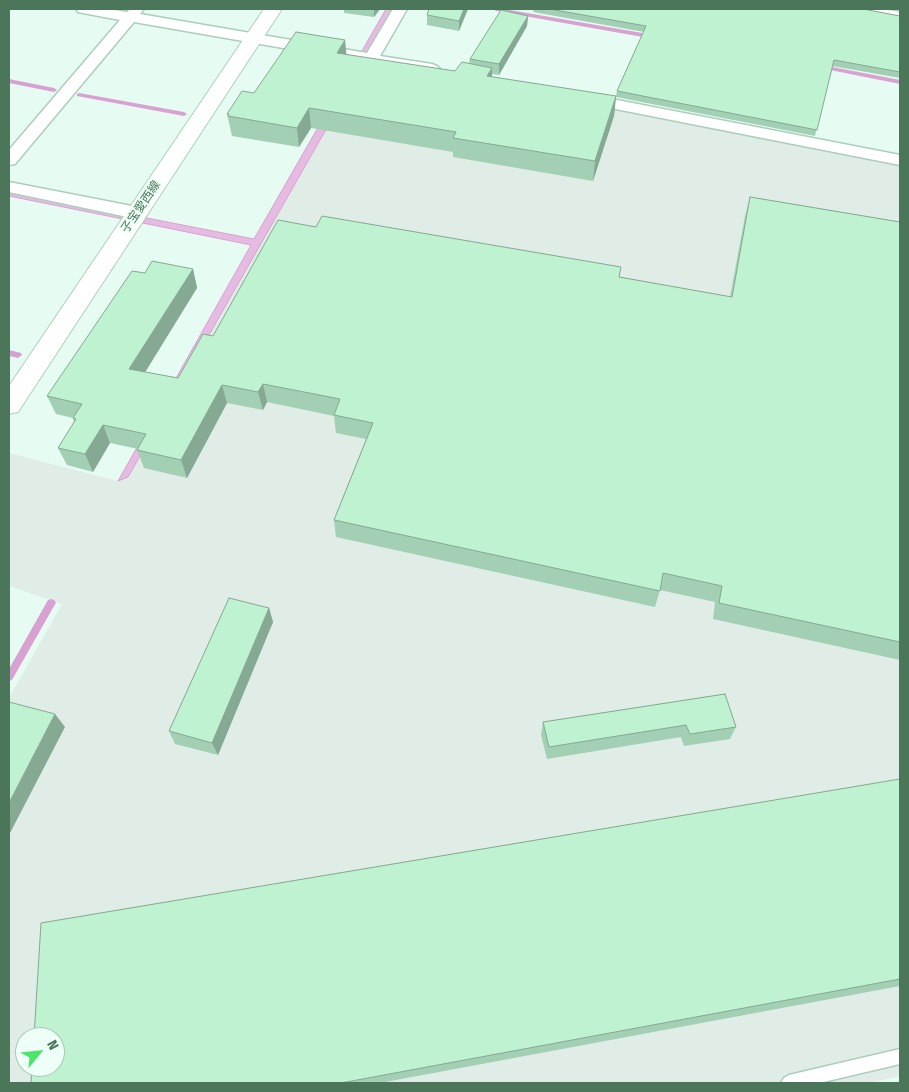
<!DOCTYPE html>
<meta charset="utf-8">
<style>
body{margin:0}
#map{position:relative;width:909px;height:1092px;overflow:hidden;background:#e6fcf3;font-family:"Fira Sans Condensed",sans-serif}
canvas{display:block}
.frame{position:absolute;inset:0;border:10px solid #4b7659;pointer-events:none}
.north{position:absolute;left:15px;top:1027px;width:50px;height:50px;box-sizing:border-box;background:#edfff7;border:1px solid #acc8b8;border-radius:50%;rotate:62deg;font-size:14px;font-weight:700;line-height:20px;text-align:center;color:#4b7659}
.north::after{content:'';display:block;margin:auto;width:18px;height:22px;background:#4ce569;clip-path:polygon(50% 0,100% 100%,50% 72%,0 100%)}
</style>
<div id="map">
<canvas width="909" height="1092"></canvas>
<div class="frame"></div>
<div class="north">N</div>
</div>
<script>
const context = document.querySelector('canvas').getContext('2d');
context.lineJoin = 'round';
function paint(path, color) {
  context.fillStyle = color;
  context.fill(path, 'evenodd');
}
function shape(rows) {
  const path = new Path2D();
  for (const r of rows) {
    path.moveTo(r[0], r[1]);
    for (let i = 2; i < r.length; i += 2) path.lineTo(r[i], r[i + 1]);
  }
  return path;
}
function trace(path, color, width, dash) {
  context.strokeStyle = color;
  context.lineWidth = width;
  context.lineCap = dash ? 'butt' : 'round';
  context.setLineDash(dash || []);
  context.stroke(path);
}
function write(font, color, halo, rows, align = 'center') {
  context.font = font + ' "Fira Sans Condensed","Noto Sans JP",sans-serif';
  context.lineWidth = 4.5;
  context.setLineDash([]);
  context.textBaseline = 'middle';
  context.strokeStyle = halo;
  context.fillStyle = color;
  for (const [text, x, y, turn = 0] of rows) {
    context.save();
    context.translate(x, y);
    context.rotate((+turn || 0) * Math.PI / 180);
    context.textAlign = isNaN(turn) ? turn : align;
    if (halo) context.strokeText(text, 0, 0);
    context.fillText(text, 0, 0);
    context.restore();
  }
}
paint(shape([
 [365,61,900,165,900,1076,869,1083,9,1083,9,698,62,604,9,586,9,453,118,481,128,477],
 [25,1037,55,1037,55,1067,25,1067]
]), '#e0ece6');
const water = shape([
 [386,9,393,9,365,61,128,477,118,481,251,245,9,196,9,191,254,239,386,9]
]);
paint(water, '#e6bbe1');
trace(water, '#d8a1d1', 1);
paint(shape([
 [493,9,504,9,654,35,657,37,654,39,496,11,493,9],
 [822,65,900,80,900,84,820,68,820,66,822,65],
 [9,79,54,88,57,90,54,92,9,83,9,79],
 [79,93,184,112,187,114,184,116,77,96,77,94,79,93],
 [9,350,21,353,22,355,18,358,9,356,9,350],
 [51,599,54,600,56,603,54,606,12,680,9,681,9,669,48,600,51,599]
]), '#d8a1d1');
const service = shape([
 [900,1049,900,1064,819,1083,781,1083,784,1078,789,1075,900,1049]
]);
const minor = shape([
 [76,9,107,9,127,12,130,9,144,9,140,14,367,53,393,9,407,9,380,56,432,64,437,66,440,69,437,72,432,74,134,22,15,164,9,165,9,150,120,20,83,13,78,12,76,9],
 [852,9,883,9,900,12,900,20,859,13,854,12,852,9],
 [586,94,900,155,900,165,580,102,578,99,580,96,586,94],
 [9,182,137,207,143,209,146,213,143,217,137,219,9,192,9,182]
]);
const secondary = shape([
 [264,9,282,9,18,412,9,414,9,386,264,9]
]);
trace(service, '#acceba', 3);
trace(minor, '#acceba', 3);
trace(secondary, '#aad1ba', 2);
paint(service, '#fff');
paint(minor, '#fff');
paint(secondary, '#fff');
paint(shape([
 [344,9,380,9,374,17,344,13],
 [468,9,459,31,427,25,427,15],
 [534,9,863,9,900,16,900,78,832,66,815,136,616,97,614,116,593,181,453,157,453,152,311,128,299,147,232,136,227,114,254,93,345,40,346,55,455,71,469,63,470,59,528,16,527,26,499,75,492,74,492,77,616,96,617,91,644,32,533,12],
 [750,197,900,222,900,660,713,619,715,602,660,590,655,607,336,537,334,520,366,439,336,433,334,416,267,402,263,410,227,403,187,478,144,468,137,450,138,449,110,443,93,472,67,465,58,448,74,422,73,418,56,414,47,396,145,273,193,269,197,288,145,372,178,378,213,336,620,277,730,297,745,216],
 [269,608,273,622,218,755,175,744,169,731],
 [725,694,736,727,730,739,684,746,681,737,547,759,541,735,543,722],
 [900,779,900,986,380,1083,31,1083]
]), '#a3d0b4');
paint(shape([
 [374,9,380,9,374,17],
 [464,9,468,9,459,31,459,21],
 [528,16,527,26,499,75,499,64],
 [345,40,347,60,337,53],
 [492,68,492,87,487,76],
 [616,96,614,116,593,181,595,161],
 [309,108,311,128,299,147,297,128],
 [193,269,197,288,136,387,129,369],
 [263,384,267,402,263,410,258,392],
 [222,385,227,403,187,478,181,460],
 [103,425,110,443,93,472,85,454],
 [269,608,273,622,218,755,212,743],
 [55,714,65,727,9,835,9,803]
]), '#85a992');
const building = shape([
 [429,9,464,9,459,21,427,15,429,9],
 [549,9,863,9,900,16,900,72,834,60,817,130,617,91,646,26,549,9],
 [501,10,528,16,499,64,470,59,501,10],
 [296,32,345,40,337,53,455,71,462,62,492,68,487,76,616,96,595,161,453,138,456,132,309,108,297,128,228,116,229,114,227,114,242,91,254,93,296,32],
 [750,197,900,222,900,642,719,603,722,586,663,573,660,591,334,520,373,423,334,415,340,399,263,384,258,392,222,385,181,460,137,450,146,434,103,425,85,454,58,448,76,419,73,418,82,404,47,396,132,271,145,273,152,261,193,269,129,369,178,378,203,334,213,336,278,220,316,227,322,216,621,267,619,277,732,297,750,197],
 [229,598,269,608,212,743,169,731,229,598],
 [725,694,736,727,690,734,686,725,549,747,543,722,725,694],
 [9,702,55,714,9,803,9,702],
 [900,779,900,979,341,1083,31,1083,32,1067,55,1067,55,1037,34,1037,41,923,900,779]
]);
paint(building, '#bef2d1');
trace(building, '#85a992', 1);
write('12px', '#4b7659', '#edfff7', [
 ["子宝愛西線",141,207,-56]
]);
</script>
